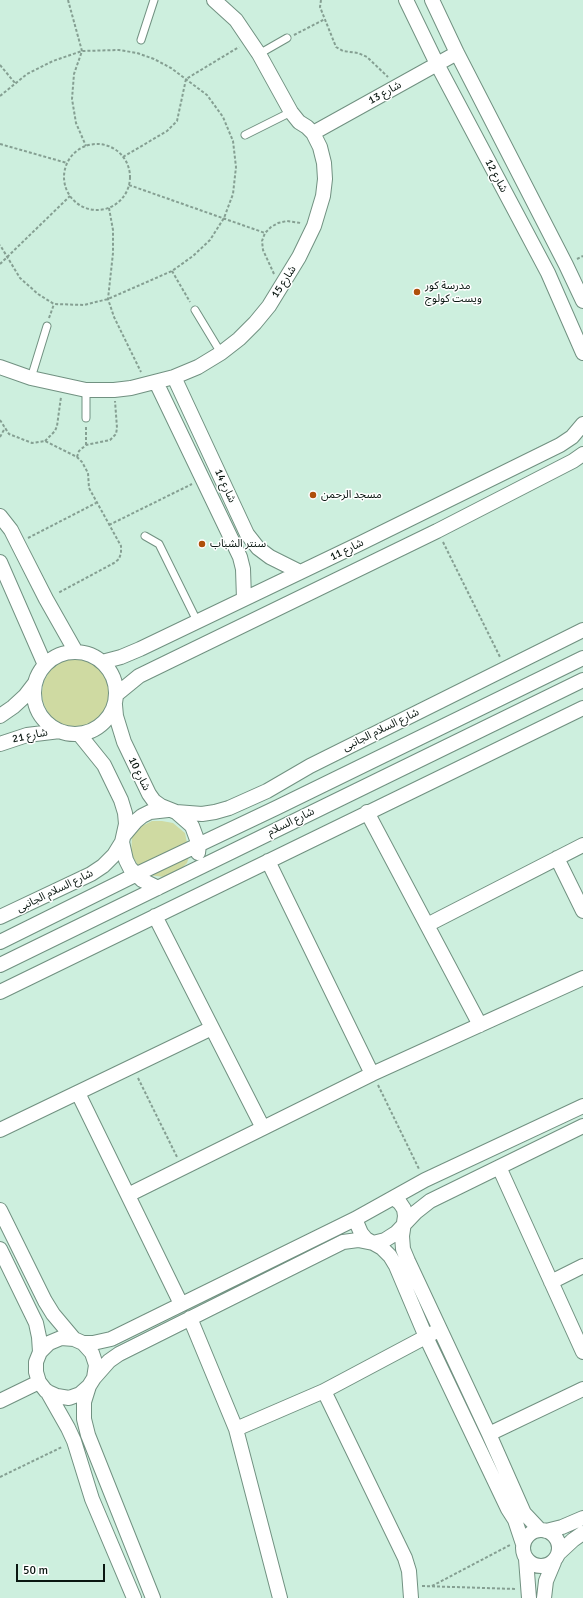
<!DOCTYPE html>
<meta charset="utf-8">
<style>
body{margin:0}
#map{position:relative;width:583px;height:1598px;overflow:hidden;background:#cdefde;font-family:Signika,sans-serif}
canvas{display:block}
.scale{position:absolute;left:16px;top:1564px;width:89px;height:18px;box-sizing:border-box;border:2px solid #0a1711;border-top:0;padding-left:5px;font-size:12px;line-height:14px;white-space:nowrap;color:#0a1711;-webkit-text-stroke:3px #fff;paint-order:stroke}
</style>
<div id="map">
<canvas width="583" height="1598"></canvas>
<div class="scale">50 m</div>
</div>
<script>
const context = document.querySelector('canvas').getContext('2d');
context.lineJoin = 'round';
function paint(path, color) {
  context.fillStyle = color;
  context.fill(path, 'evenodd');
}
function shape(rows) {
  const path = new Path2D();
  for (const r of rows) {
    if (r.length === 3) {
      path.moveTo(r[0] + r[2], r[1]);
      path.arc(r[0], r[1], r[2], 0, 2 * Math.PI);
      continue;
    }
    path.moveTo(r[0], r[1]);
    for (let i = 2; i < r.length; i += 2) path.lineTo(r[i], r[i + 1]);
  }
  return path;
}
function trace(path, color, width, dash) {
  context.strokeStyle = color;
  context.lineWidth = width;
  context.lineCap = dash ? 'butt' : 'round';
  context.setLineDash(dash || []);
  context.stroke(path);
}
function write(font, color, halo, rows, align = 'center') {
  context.font = font + ' Signika,"Noto Sans Arabic",sans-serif';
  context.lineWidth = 3;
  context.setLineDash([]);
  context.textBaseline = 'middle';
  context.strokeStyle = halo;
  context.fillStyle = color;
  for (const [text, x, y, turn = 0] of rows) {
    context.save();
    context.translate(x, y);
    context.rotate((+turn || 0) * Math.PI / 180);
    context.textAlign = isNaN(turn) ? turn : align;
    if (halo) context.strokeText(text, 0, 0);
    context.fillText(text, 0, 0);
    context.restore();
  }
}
paint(shape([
 [76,693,34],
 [152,821,162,821,173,823,185,833,187,843,139,867,131,854,132,837,142,826],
 [190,854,187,863,179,871,165,877,147,875]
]), '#cfdaa2');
const service = shape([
 [141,40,154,0],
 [259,54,287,38],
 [245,135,291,112],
 [195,310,221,353],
 [31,378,47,326],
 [86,418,86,390],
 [145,536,159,544,197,621]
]);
const minor = shape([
 [406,0,437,64,548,273,583,353],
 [432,0,457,53,566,265,583,301],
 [313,133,457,53],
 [0,367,31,378,86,390,114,390,131,388,174,377,198,367,221,353,239,339,255,323,269,306,299,257,314,226,323,196,325,179,324,163,320,147,313,133,307,127,299,122,291,112,259,54,236,20,214,0],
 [174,377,247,534,258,548,270,557,300,572],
 [156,382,240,557,243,569,244,599],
 [0,516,11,530,18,544,46,599,76,652],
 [0,562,45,665],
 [75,693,41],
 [102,662,121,657,140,649,359,544,560,445,572,437,583,424],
 [117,694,139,676,437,531,573,461,583,454],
 [115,705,116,716,124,742,149,794,154,801,161,806,176,812,192,826,199,845,198,853],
 [0,716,13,707,25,696,35,683],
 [79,734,104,765,121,800,125,813,126,824,122,842,126,860,130,868,142,880,158,888],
 [0,744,27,735,60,731],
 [176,812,202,814,215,812,229,808,267,791,310,766,583,630],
 [367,812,480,1025],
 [125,834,136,821,142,816,150,812,168,810],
 [557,858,583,911],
 [268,861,372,1074],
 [155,916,263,1128],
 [0,917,91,874,103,866,114,855,122,842],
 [427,925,583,845],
 [0,942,135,875,276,808,583,658],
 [0,965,583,680],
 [0,992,583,708],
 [78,1093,181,1304],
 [0,1130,212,1028],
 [499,1167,583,1352],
 [128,1195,372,1074,583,978],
 [394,1198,400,1203,404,1209,405,1216,402,1236,403,1249,408,1261,489,1434,524,1513,540,1530],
 [0,1210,45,1301,53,1314,74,1339],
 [355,1219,361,1233,366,1239,382,1248,390,1256,396,1266,426,1337,508,1509,515,1520,523,1544],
 [0,1249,36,1323,39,1337,40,1352],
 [551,1282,583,1266],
 [190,1318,236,1429,280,1598],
 [83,1343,92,1353,96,1365,94,1378,89,1386,80,1394,69,1398,57,1396,46,1391,39,1382,36,1372,36,1362,40,1352,49,1343,61,1338,74,1339,83,1343,93,1343,111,1339,355,1219,425,1180,583,1106],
 [94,1378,109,1361,119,1354,343,1242,358,1240,373,1243,385,1240,396,1233,416,1212,430,1201,583,1126],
 [89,1386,84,1402,84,1419,88,1435,153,1598],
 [47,1391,68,1428,74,1441,92,1499,134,1598],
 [324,1391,405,1558,409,1571,411,1598],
 [0,1401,39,1382],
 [236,1429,324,1391,433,1333],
 [489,1434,583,1389],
 [541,1548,18],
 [546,1531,562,1527,583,1518],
 [559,1553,573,1540,583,1533],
 [526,1559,529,1598],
 [544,1598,546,1581,554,1562]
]);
trace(service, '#719181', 9);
trace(minor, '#719181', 16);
trace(shape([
 [68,0,82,51,74,74,72,99,76,123,86,146],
 [321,0,320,7,336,47,343,51,358,53,367,57,388,77],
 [294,35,325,19],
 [0,65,15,83],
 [0,96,27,74,53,61,82,51,119,50,137,53,154,59,171,68,207,95,223,117,233,141,236,167,233,194,224,218,210,240,193,256,172,271,108,299,84,305,54,304,38,294,20,278,0,245],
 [0,144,67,163],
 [97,177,33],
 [123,157,167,131,177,121,186,79,239,47],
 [129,185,265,233],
 [109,208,113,230,113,253,108,299,114,317,141,372],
 [577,259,583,256],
 [0,264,70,196],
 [172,271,190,302],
 [274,274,263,250,262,241,265,233,271,227,278,223,287,221,301,223],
 [49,318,54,304],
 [0,420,9,434,32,443,45,441,77,457,82,462,88,473,89,488,121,546,121,553,119,559,114,563,58,593],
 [0,437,5,428],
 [45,441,55,431,57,426,61,397],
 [86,445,86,427],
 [77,457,79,451,86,445,110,440,116,434,117,428,115,401],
 [109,525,192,484],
 [28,538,96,503],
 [443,542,500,657],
 [138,1078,177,1157],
 [378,1085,419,1169],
 [0,1477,62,1447],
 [422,1586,516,1589],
 [432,1586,510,1545]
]), '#859f92', 2, [3, 2]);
trace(service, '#fff', 7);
trace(minor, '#fff', 14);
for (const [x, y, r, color] of [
 [417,292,4,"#af4f0a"],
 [313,495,4,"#af4f0a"],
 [202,544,4,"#af4f0a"]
]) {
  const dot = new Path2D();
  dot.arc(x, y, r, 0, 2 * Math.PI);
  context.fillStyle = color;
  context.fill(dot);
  trace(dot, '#fff', 1.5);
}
write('11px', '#0a1711', '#fff', [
 ["شارع 13",385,93,-29],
 ["شارع 12",496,176,62],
 ["شارع 15",284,282,-57],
 ["شارع 14",225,486,65],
 ["شارع 11",347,550,-26],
 ["شارع السلام الجانبى",381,730,-26],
 ["شارع 21",30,736,-12],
 ["شارع 10",139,774,64],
 ["شارع السلام",291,822,-26],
 ["شارع السلام الجانبى",55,891,-26]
]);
write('11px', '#0a1711', '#fff', [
 ["مدرسة كور",425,286],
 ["ويست كولوج",425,299],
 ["مسجد الرحمن",321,495],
 ["سنتر الشباب",210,544]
], 'left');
</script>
